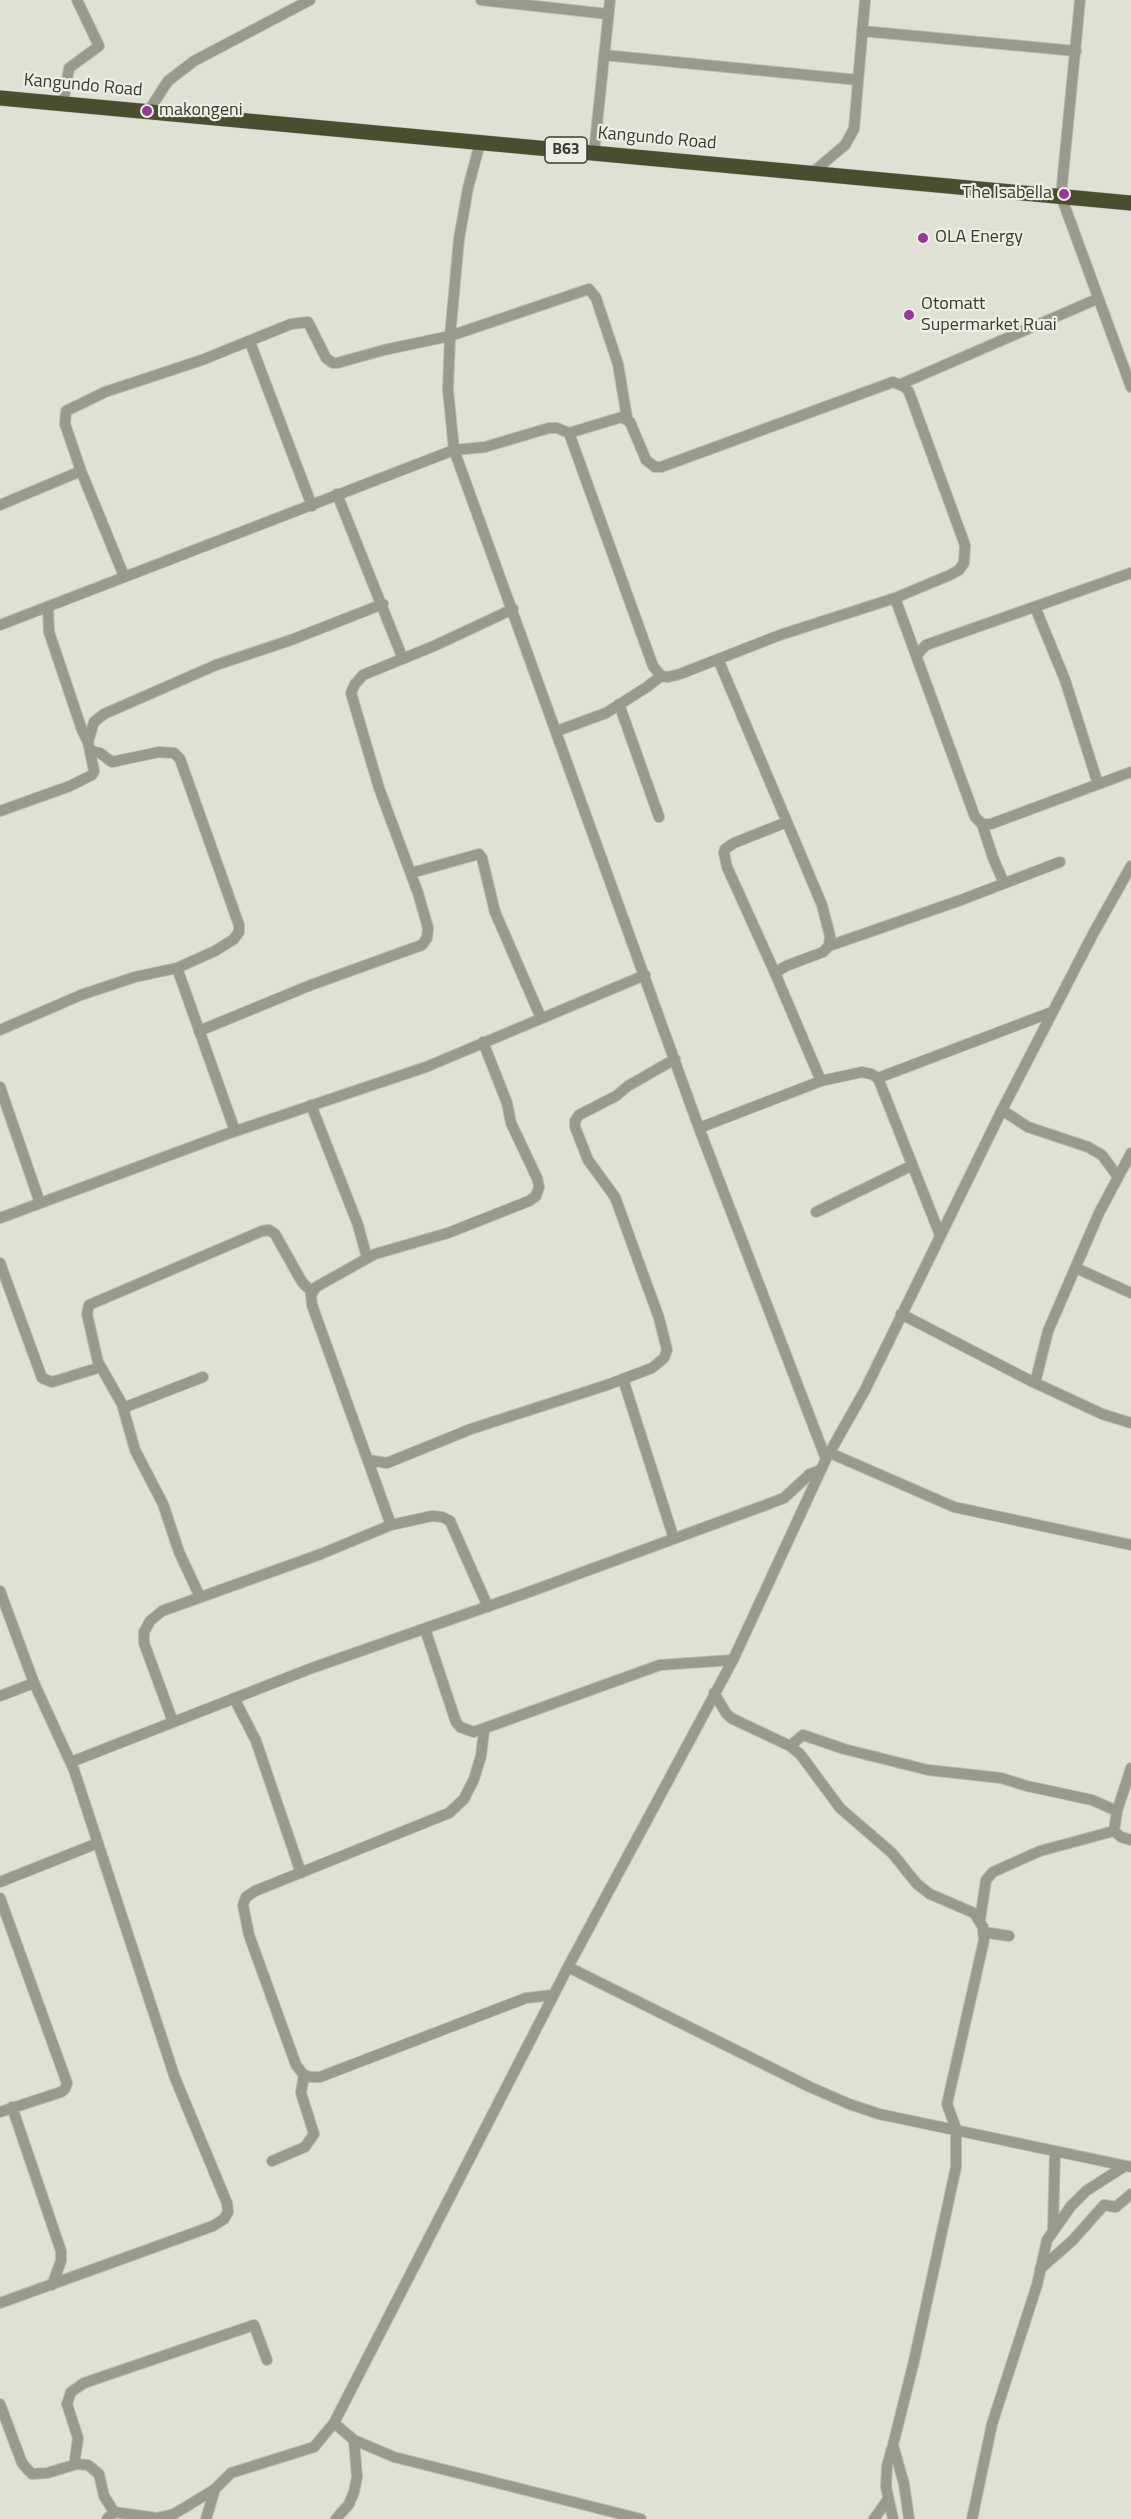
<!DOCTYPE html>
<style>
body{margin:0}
canvas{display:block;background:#dfe1d5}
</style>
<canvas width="1131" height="2519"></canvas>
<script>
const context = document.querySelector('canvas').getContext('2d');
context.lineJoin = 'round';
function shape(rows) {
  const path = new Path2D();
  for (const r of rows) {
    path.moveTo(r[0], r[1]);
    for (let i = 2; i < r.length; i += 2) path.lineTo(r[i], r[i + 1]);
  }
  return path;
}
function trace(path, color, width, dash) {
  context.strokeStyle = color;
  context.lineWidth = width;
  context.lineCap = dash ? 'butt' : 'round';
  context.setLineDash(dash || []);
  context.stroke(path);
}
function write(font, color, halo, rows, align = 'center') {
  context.font = font + ' "Titillium Web",sans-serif';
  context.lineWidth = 4.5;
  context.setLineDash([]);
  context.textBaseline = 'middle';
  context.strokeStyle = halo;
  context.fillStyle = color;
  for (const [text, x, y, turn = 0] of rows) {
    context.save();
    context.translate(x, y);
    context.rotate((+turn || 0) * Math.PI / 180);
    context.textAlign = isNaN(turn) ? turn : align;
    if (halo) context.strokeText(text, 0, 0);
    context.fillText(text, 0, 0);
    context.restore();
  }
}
const minor = shape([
 [481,0,608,14],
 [1080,0,1061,196,1131,387],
 [862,31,1076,51],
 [604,55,858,80],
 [63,104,69,68,99,46,77,0],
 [148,112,168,81,194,61,310,0],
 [480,143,468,188,459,239,450,336,448,390,454,450,699,1128,826,1459],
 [594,153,610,0],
 [812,173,845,145,854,129,865,0],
 [250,342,312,506],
 [901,384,1097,299],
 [337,494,403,659],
 [0,505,81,471],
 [124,576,81,471,65,424,66,411,105,392,202,360,291,324,308,322,326,358,333,363,337,363,384,350,450,336,589,289,596,298,618,364,627,418],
 [895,598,975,817,982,824,991,824,1131,772],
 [1035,607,1065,680,1098,784],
 [0,625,454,450,485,447,549,428,557,428,569,433,622,417,630,422,646,460,655,467,661,467,893,382,905,387,909,392,965,545,964,563,959,570,950,575,895,598,780,635,680,674,668,677,661,676,653,666,569,433],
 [916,656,926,645,1131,573],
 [718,659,822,905,830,936,829,946,823,952,786,966,775,973,821,1081],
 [619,704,659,817],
 [557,731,606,713,647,687,661,676],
 [88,742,94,722,104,714,216,665,291,640,383,604],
 [0,811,70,786,92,775,94,771,88,742,82,730,49,632,48,607],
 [982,824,993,858,1004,883],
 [411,873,479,854,482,858,495,912,541,1018],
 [829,946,961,900,1060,862],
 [177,968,235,1131],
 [775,973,727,867,724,853,725,849,734,843,787,822],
 [0,1030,81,995,135,977,177,968,215,951,234,939,239,932,239,925,180,759,174,753,159,752,112,762,100,753,91,751],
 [199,1031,311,985,422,945,427,938,428,928,418,893,379,788,351,693,355,684,363,675,434,646,513,609],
 [878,1078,1052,1012],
 [0,1087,40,1203],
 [311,1105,358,1225,367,1258],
 [1002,1110,1028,1127,1088,1147,1102,1155,1118,1177],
 [699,1128,821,1081,862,1072,871,1074,878,1078,940,1235],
 [816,1212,911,1166],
 [0,1218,224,1135,426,1067,645,975],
 [0,1263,42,1378,52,1382,101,1367],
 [1076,1268,1131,1293],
 [901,1314,1031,1381,1102,1414,1131,1423],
 [623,1379,674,1539],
 [1035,1383,1048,1331,1099,1213,1131,1153],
 [123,1408,203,1377],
 [830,1453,954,1507,1131,1545],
 [368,1460,387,1463,471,1429,607,1385,652,1368,664,1358,667,1350,659,1318,615,1197,588,1160,575,1127,575,1121,579,1115,616,1096,628,1086,675,1059],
 [391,1525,312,1305,311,1295,316,1287,375,1254,448,1233,529,1201,536,1196,539,1187,537,1178,511,1123,507,1103,483,1042],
 [0,1591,34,1683,74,1770,175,2078,227,2203,228,2212,224,2219,213,2226,0,2303],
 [200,1597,179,1552,163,1504,135,1450,122,1404,98,1362,87,1314,89,1305,262,1231,269,1230,275,1234,302,1282,312,1292],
 [425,1629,456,1722,460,1727,474,1732,660,1665,733,1660],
 [714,1693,726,1713,731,1718,790,1746,800,1754,840,1808,892,1853,917,1884,930,1894,974,1913,983,1927,984,1940,947,2104,956,2129,956,2167,914,2361,893,2445,904,2484,909,2519],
 [0,1696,34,1683],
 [234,1698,256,1741,301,1873],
 [173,1722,144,1643,144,1632,150,1621,162,1611,321,1554,391,1525,432,1516,442,1517,450,1521,488,1607],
 [484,1731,481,1756,474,1779,464,1799,449,1813,255,1891,246,1897,243,1905,249,1935,296,2065,304,2075,311,2077,320,2077,526,1998,553,1995],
 [790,1746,803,1735,844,1749,928,1770,1001,1778,1027,1786,1092,1800,1117,1811],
 [71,1762,312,1668,529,1592,763,1506,784,1498,810,1474,821,1470],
 [1131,1768,1117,1811,1114,1831,1121,1837,1131,1840],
 [0,1882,98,1843],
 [0,1898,67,2083,65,2089,61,2092,0,2112],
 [980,1920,986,1880,993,1872,1040,1851,1114,1831],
 [983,1932,1009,1936],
 [568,1967,810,2087,849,2104,879,2114,1131,2167],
 [12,2107,61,2251,61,2261,52,2285],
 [272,2161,305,2147,314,2134,301,2093,304,2075],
 [1053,2231,1055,2151],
 [1040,2269,1072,2241,1104,2205,1116,2207,1131,2194],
 [0,2404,22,2463,27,2469,32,2474,47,2473,77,2464,88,2465,99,2474,104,2496,114,2512],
 [892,2448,887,2466,886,2487,893,2519],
 [77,2464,75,2459,78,2438,67,2404,71,2392,84,2383,254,2325,267,2360],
 [107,2519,114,2512,157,2518,174,2514,215,2489,231,2473,314,2447,334,2423],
 [206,2519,215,2489],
 [336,2519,349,2504,354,2492,357,2477,354,2440],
 [641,2519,394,2457,354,2440,334,2423,568,1967,733,1660,826,1459,865,1390,1002,1110,1093,934,1131,866],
 [874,2519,888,2499],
 [972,2519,992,2424,1037,2285,1047,2240,1071,2206,1086,2191,1125,2166]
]);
const highway = shape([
 [0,98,1131,203]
]);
trace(minor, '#bbbcb2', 12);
trace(highway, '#bbbcb2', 16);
trace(minor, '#989a8b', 10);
trace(highway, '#4a4d2e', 15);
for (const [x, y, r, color] of [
 [147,111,6,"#99369d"],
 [1064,194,6,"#99369d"],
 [923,238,6,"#99369d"],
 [909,315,6,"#99369d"]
]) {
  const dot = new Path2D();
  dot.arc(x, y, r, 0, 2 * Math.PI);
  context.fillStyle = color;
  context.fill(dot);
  trace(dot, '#eceee2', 2);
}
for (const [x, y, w] of [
 [566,150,42]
]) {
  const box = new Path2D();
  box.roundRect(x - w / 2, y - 13, w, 26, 4.5);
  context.fillStyle = '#eceee2';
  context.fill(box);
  trace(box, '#3b3b37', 1.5);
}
write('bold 16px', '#3b3b37', null, [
 ["B63",566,150]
]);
write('18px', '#3b3b37', '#eceee2', [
 ["Kangundo Road",83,86,5],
 ["Kangundo Road",657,139,5]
]);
write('18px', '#3b3b37', '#eceee2', [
 ["makongeni",159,111],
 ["The Isabella",1052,194,"right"],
 ["OLA Energy",935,238],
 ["Otomatt",921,305],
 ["Supermarket Ruai",921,326]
], 'left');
</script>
